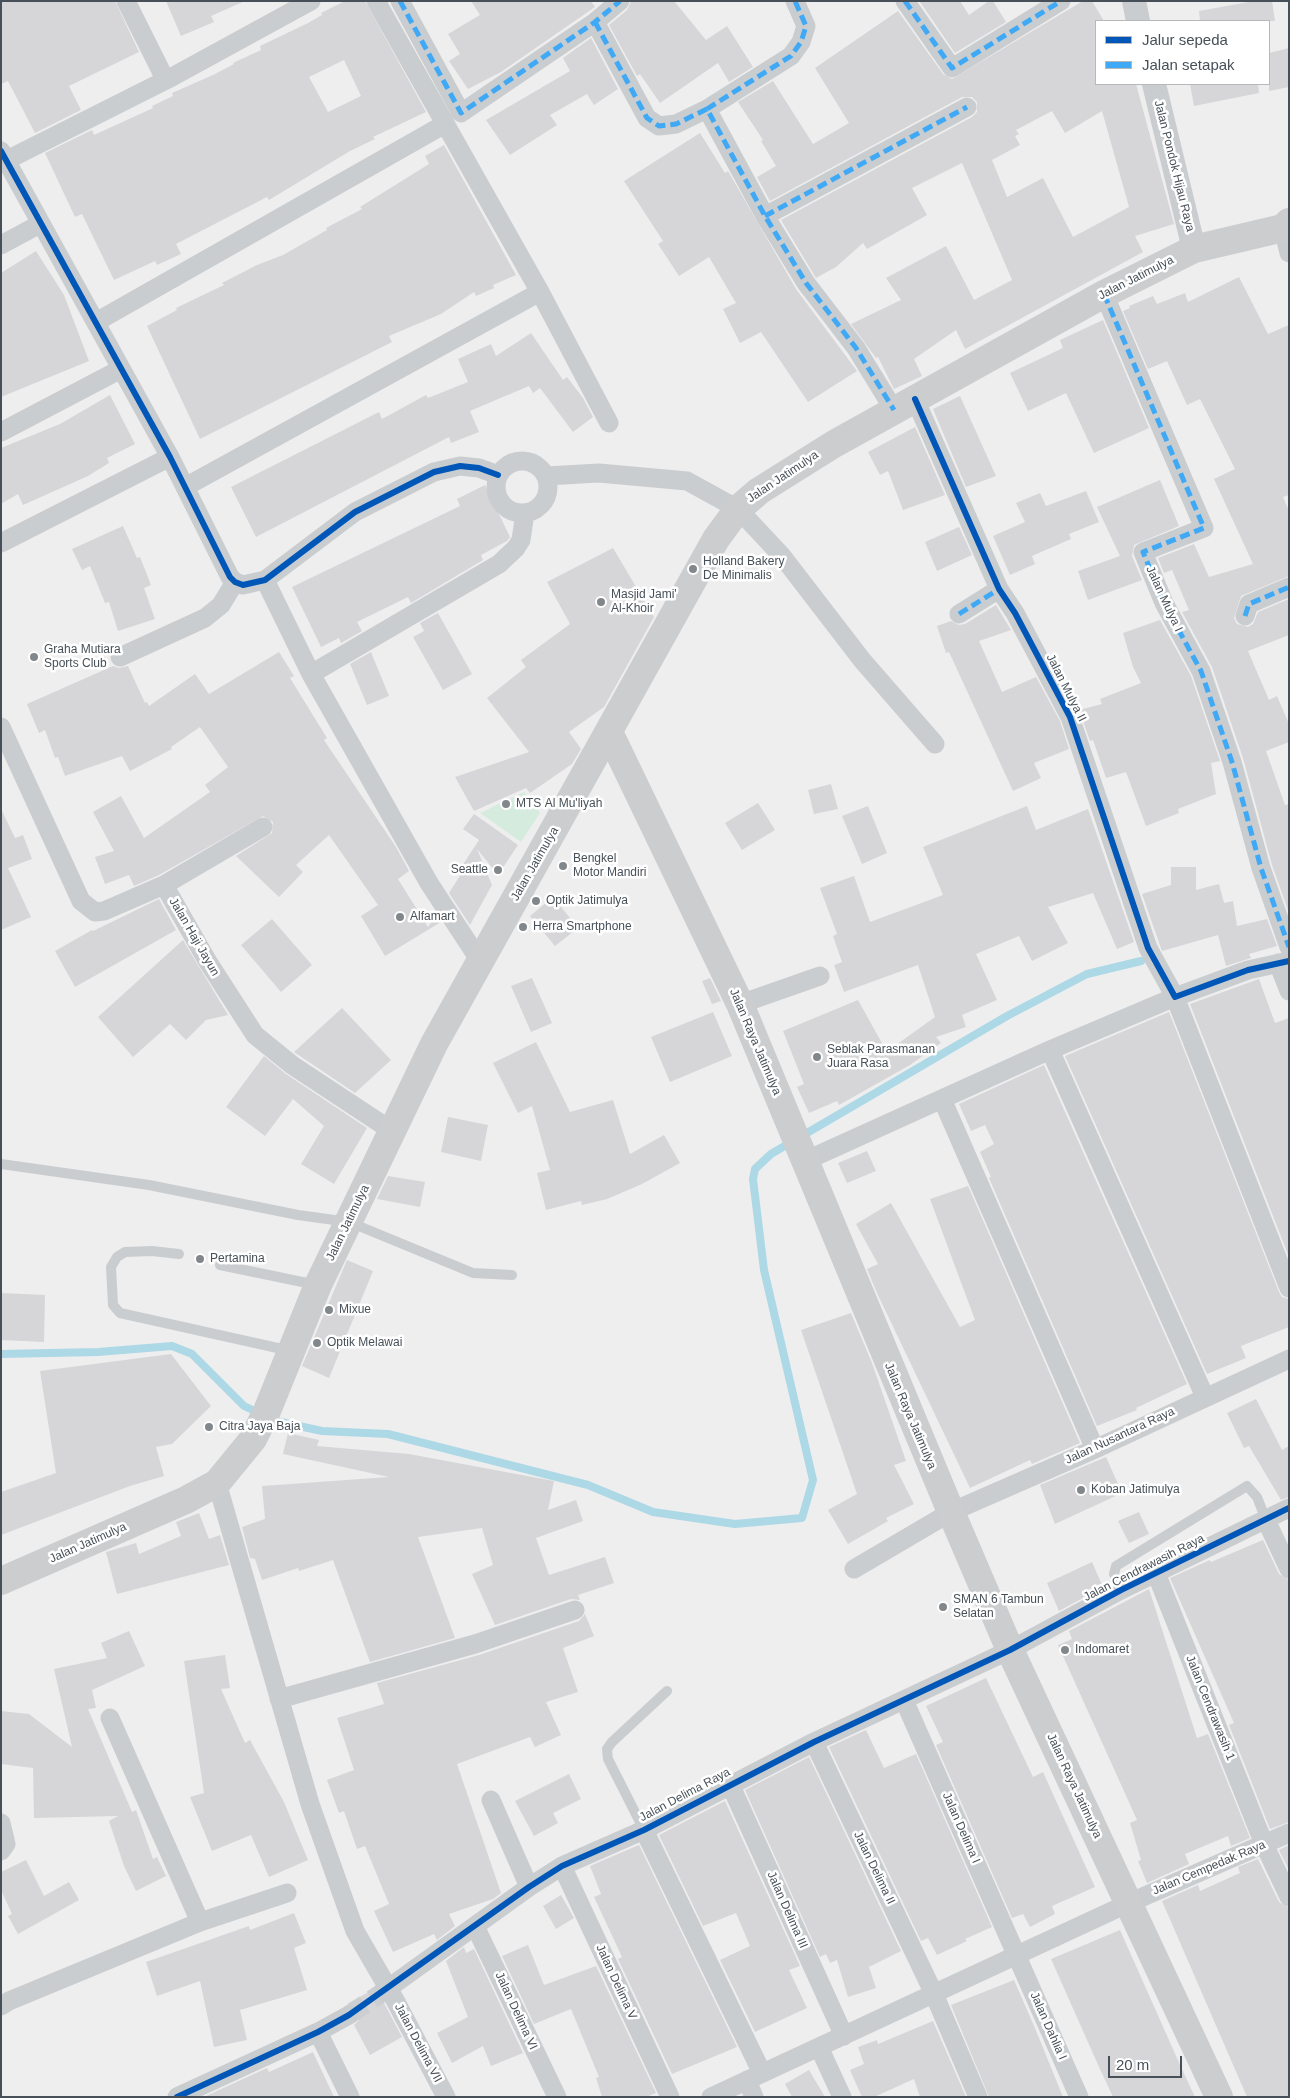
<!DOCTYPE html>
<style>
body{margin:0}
#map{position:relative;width:1290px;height:2098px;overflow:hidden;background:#efeeee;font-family:Arial,sans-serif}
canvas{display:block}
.frame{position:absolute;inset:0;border:2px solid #475058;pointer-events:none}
.legend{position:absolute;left:1095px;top:20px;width:175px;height:65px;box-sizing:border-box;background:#fff;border:1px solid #b5b9bc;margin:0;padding:6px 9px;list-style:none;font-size:15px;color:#475058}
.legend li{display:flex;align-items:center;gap:10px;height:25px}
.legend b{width:25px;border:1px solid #b5b9bc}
.scale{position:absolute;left:1108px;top:2056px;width:74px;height:22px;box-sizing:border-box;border:2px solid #475058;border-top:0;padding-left:6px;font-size:15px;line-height:18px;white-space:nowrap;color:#475058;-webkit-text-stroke:4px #fff;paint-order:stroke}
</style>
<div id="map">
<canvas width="1290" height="2098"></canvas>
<div class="frame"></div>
<ul class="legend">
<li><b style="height:6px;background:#0057b8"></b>Jalur sepeda</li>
<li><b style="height:6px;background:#3fa9f5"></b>Jalan setapak</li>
</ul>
<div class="scale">20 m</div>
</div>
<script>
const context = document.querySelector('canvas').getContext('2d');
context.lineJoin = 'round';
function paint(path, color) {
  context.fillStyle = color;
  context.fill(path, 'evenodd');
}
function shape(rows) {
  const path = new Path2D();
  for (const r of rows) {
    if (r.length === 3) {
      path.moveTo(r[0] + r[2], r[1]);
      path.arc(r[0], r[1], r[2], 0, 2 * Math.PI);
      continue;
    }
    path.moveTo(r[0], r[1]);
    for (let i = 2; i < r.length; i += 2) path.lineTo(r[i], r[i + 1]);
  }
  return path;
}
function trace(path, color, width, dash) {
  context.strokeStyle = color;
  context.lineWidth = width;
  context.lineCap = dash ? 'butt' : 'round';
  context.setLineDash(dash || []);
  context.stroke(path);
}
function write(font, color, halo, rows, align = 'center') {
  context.font = font + ' Arial,sans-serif';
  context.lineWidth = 5;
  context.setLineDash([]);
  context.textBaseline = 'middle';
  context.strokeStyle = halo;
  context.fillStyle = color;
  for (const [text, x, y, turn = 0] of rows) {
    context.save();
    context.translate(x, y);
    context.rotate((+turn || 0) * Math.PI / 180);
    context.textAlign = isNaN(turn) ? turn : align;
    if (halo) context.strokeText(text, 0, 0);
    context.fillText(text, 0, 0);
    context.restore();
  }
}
paint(shape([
 [524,792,540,813,521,842,480,813]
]), '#d5ebde');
trace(shape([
 [1,1354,98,1352,172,1346,192,1354,244,1406,276,1421,322,1431,388,1434,588,1485,653,1512,735,1524,802,1518,813,1480,764,1270,753,1179,755,1169,771,1154,1007,1016,1087,974,1141,961]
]), '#add8e6', 8);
paint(shape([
 [1,1,115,1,139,52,69,86,81,110,35,133,8,81,1,84],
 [166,1,245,1,211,16,214,22,181,36],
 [345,1,365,1,426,112,373,137,375,139,350,151,269,200,267,197,176,244,181,254,157,265,155,261,114,280,82,214,75,217,45,153,92,130,94,135,153,108,152,106,173,96,172,93,213,75,234,64,233,63,261,50,260,46,308,23,322,15,321,13],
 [344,60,361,96,328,112,309,77],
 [471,1,591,1,595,7,501,72,468,89,449,61,460,54,448,34,480,15],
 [631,1,674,1,706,40,727,26,753,67,729,82,718,63,660,103,640,74,637,76,609,25,627,10],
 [960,1,969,15,989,1,993,1,1006,22,955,53,920,2],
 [1083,1,1092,1,1104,21,1096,21,1096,84,1136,84,1174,224,1135,236,1143,252,965,349,956,330,914,359,922,376,894,389,878,357,876,358,851,324,901,300,886,278,946,246,974,300,1012,280,962,163,912,188,927,215,867,249,863,243,836,267,816,278,781,220,972,117,977,112,977,102,972,97,962,97,770,201,757,177,776,166,761,141,763,140,738,102,773,81,813,144,849,123,815,68,898,11,943,74,952,79],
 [1052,111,1065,133,1102,111,1129,207,1073,237,1043,178,1007,197,992,160,1020,145,1015,136,1019,134,1016,130],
 [1254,1,1272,1,1275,21,1200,21,1199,11],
 [591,38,618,89,594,105,587,94,550,115,557,125,510,155,486,120,570,71,563,58],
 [1289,48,1289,87,1269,91,1269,53],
 [1190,84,1258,84,1259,93,1194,106],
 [700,133,725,173,728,171,796,289,857,371,808,402,761,332,740,343,723,309,736,303,709,257,679,276,658,244,663,241,624,181],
 [444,145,516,275,493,285,494,288,476,296,474,292,441,314,389,336,392,342,200,439,147,326,177,310,176,308,224,285,222,283,257,265,283,255,327,230,326,228,362,209,360,207,429,164,425,156],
 [36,251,64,295,89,361,1,397,1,273],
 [1239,277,1268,334,1289,325,1289,495,1283,497,1289,511,1289,576,1241,596,1234,618,1237,624,1248,627,1253,624,1258,612,1289,599,1289,635,1248,651,1269,700,1277,696,1289,724,1289,742,1266,751,1285,805,1289,804,1289,913,1272,865,1243,758,1212,667,1182,612,1189,610,1172,570,1164,573,1158,558,1194,544,1209,577,1253,564,1214,479,1235,469,1200,399,1187,405,1167,361,1148,369,1123,311,1130,308,1129,306,1153,296,1157,304,1185,293,1188,302],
 [1103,320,1149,428,1094,453,1066,393,1028,411,1010,373,1063,348,1060,340],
 [531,333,563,380,567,377,583,398,593,417,573,432,540,388,533,393,529,386,470,411,479,432,451,443,449,437,256,537,231,487,379,412,382,419,426,395,428,398,468,382,458,359,491,344,496,356],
 [110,395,135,444,107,458,109,463,88,476,23,505,18,494,1,504,1,448,60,424],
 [960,396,996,476,966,487,933,409],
 [915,427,945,495,903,510,888,471,880,475,868,452],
 [1160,480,1179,526,1134,545,1132,556,1142,580,1088,600,1078,571,1120,556,1097,507],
 [485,485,510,537,507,541,481,555,483,560,411,603,408,597,357,622,362,631,341,643,339,638,321,647,292,587,460,506,457,499],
 [1086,491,1099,522,1069,534,1071,539,1032,556,1035,564,1010,575,993,536,1025,522,1016,503,1040,493,1046,506],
 [123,526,137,558,140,557,151,585,144,588,155,619,118,631,109,602,105,603,90,566,82,570,72,549],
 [959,527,972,555,937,571,925,542],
 [613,548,654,617,604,707,569,732,581,749,572,764,530,793,526,788,474,811,455,777,529,752,487,698,526,667,521,660,570,624,547,582],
 [996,605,1011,630,979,641,1002,692,1036,677,1060,721,1069,749,1034,763,1041,778,1013,791,949,652,946,653,937,626,951,621,959,625,965,624],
 [438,613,472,674,443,690,413,637,424,631,420,623],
 [1160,620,1191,676,1220,761,1211,763,1216,794,1178,809,1179,813,1146,826,1126,772,1106,778,1093,740,1090,741,1079,710,1102,704,1100,699,1141,683,1133,667,1123,633],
 [279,652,294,676,290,678,327,738,324,740,396,847,409,871,398,879,428,927,436,914,441,922,385,956,361,916,378,905,329,835,296,865,303,872,279,897,236,856,272,833,273,822,263,816,159,875,134,886,129,875,105,884,95,857,114,851,93,812,121,796,144,838,210,792,205,785,228,767,200,727,171,747,172,749,130,771,122,756,65,776,58,757,55,758,45,730,39,733,27,704,113,666,119,668,128,666,145,703,147,702,149,706,195,674,209,694],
 [371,652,389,696,367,705,350,664],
 [831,784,838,809,814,814,808,790],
 [758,803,775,830,742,850,725,823],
 [868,806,887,853,862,864,842,816],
 [1027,806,1036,830,1088,809,1134,942,1117,949,1093,893,1048,907,1068,943,1032,961,1019,936,976,954,997,1000,962,1015,966,1027,936,1037,941,1043,910,1065,839,1105,837,1101,809,1113,797,1087,804,1084,783,1031,858,1000,883,1045,886,1044,889,1050,935,1017,918,965,844,992,834,965,842,962,833,936,837,934,820,888,854,876,870,922,943,895,923,847],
 [1,809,15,838,23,835,32,859,8,868,31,917,1,930],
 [474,814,518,845,498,875,477,849,492,885,470,925,449,893,461,874,458,872,479,840,463,829],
 [1171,867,1196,867,1196,890,1219,884,1224,903,1233,901,1237,926,1267,919,1277,946,1249,954,1251,958,1226,966,1218,935,1162,951,1142,894,1171,885],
 [553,897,578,928,555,946,530,916],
 [159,899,176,930,75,987,55,951,92,930,93,931],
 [272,919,312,965,281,992,241,945],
 [183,940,228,1015,206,1020,186,1040,170,1024,133,1057,98,1017],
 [532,978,552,1023,531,1032,511,986],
 [710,978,721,1001,712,1004,702,981],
 [1259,979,1275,1023,1289,1018,1289,1257,1190,1004],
 [342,1008,391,1060,355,1093,294,1052],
 [713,1012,732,1056,670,1082,651,1037],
 [1169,1012,1279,1292,1282,1297,1289,1299,1289,1327,1241,1346,1246,1358,1207,1374,1065,1056],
 [536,1042,570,1112,613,1100,630,1154,664,1135,680,1163,642,1184,607,1199,582,1205,581,1201,546,1210,537,1173,550,1170,532,1106,518,1113,493,1063],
 [264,1056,286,1074,367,1128,334,1184,301,1164,324,1126,293,1099,265,1136,226,1107],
 [1044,1065,1187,1384,1136,1408,1137,1410,1097,1426,989,1178,991,1177,980,1152,994,1144,985,1125,971,1131,959,1104],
 [448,1117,488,1125,481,1161,441,1152],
 [867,1151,876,1171,847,1183,838,1163],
 [388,1176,425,1182,420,1207,377,1199],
 [968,1186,1080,1443,1032,1464,1030,1460,970,1488,877,1293,867,1269,878,1264,856,1224,891,1203,960,1327,975,1320,930,1199],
 [347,1260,373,1271,329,1378,302,1366],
 [1,1293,45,1295,44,1342,1,1340],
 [851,1313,872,1363,906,1461,894,1465,914,1504,886,1518,888,1521,848,1544,828,1510,857,1494,801,1330],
 [171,1354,211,1406,172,1444,156,1447,164,1476,130,1486,1,1535,1,1492,56,1473,40,1371],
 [1256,1399,1282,1450,1289,1446,1289,1497,1281,1500,1249,1446,1244,1448,1227,1413],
 [288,1433,319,1440,317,1446,409,1454,554,1481,548,1510,576,1500,583,1521,536,1538,549,1575,605,1557,614,1583,578,1595,580,1600,571,1599,495,1625,472,1574,493,1565,482,1528,418,1537,455,1638,370,1662,333,1560,299,1571,298,1568,262,1580,255,1559,250,1558,242,1527,265,1519,262,1486,389,1477,283,1454],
 [1106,1457,1122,1493,1055,1524,1040,1485],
 [1139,1512,1149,1534,1129,1543,1118,1521],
 [199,1513,209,1539,220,1535,229,1565,117,1594,106,1552,136,1543,139,1554,181,1536,176,1522],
 [1263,1540,1279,1574,1289,1580,1289,1822,1270,1829,1229,1725,1234,1723,1170,1578,1210,1560,1211,1562],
 [1092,1562,1103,1587,1059,1611,1047,1583],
 [1149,1589,1197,1738,1208,1734,1250,1838,1231,1846,1228,1836,1185,1854,1189,1864,1147,1883,1138,1861,1141,1860,1130,1823,1137,1820,1058,1645,1072,1639,1069,1631],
 [585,1614,594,1636,563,1648,578,1692,546,1702,561,1735,535,1747,530,1737,457,1764,501,1893,493,1899,449,1914,455,1926,437,1940,434,1934,393,1952,374,1911,389,1904,365,1846,357,1849,344,1811,339,1813,327,1780,354,1770,337,1718,384,1704,377,1683,479,1655,579,1621],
 [129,1631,145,1666,92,1690,96,1708,88,1709,132,1812,136,1810,153,1859,157,1857,166,1876,136,1891,124,1866,109,1821,118,1816,34,1818,33,1768,1,1764,1,1711,29,1714,72,1747,54,1669,107,1658,101,1643],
 [225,1655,230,1688,221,1689,245,1743,250,1740,284,1802,308,1860,269,1877,251,1835,212,1851,190,1797,204,1793,184,1661],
 [986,1678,1033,1777,1043,1772,1095,1887,1052,1906,1055,1914,1030,1927,1023,1914,1012,1918,936,1745,943,1742,926,1706],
 [866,1730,884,1768,916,1754,992,1927,965,1939,967,1941,937,1955,928,1938,921,1941,829,1747],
 [809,1757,901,1951,869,1967,876,1988,848,1997,837,1960,830,1963,826,1954,820,1957,745,1790],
 [569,1774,581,1799,553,1813,558,1823,534,1836,515,1801],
 [725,1801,800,1966,789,1970,807,2008,755,2032,720,1960,750,1946,736,1913,703,1926,659,1835],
 [639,1845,737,2047,672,2074,618,1959,622,1957,594,1897,601,1894,590,1866],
 [1289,1845,1289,1870,1279,1850],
 [1258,1859,1279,1902,1289,1908,1289,2097,1247,2097,1162,1901,1198,1885,1200,1891,1240,1873,1238,1867],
 [26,1860,44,1896,69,1882,79,1900,18,1934,8,1916,12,1914,1,1890,1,1872],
 [561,1895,574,1918,556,1929,543,1906],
 [294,1913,306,1943,294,1948,307,1990,240,2010,247,2040,214,2047,200,1981,157,1996,146,1962,249,1926,250,1930],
 [1120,1930,1181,2067,1195,2097,1113,2097,1099,2067,1051,1959],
 [528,1945,544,1985,596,1966,656,2093,646,2097,602,2097,596,2078,599,2077,571,2009,534,2024,502,1956],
 [464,1947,466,1953,474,1949,523,2053,491,2066,483,2046,452,2063,437,2033,468,2017,446,1961],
 [1014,1980,1035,2028,1063,2097,989,2097,951,2005],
 [372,1990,374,1998,384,2003,402,2037,370,2055,354,2025,359,2020,359,2010,354,2005,347,2004],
 [933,2021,966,2097,920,2097,914,2079,874,2097,862,2097,850,2070,864,2064,858,2047,877,2040,878,2044],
 [313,2052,334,2097,204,2097,267,2068,269,2072],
 [809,2070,825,2097,792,2097,785,2084]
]), '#d6d6d8');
trace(shape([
 [349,2015,383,1992]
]), '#cdced0', 19, [19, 9]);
trace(shape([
 [1,1164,149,1185,298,1215,349,1222,473,1273,512,1275],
 [179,1254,152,1251,125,1252,117,1257,111,1267,113,1305,120,1313,291,1351],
 [220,1265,317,1285],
 [1121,1590,1114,1574,1116,1566,1247,1486,1257,1497,1266,1520],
 [644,1830,608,1759,607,1749,612,1742,667,1691]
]), '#cacdcf', 10);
trace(shape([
 [126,1,165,79],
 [376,1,540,292,609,423],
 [400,1,461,113,595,22,620,1],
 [905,1,952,68,1061,1],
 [595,22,647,118,659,126,676,124,707,109,765,216,806,283,856,348,894,410],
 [707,109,791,56,801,42,806,26,795,1],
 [1,151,170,457,230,577,235,582,243,585,265,580,355,512,434,472,460,466,479,468,498,475],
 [7,160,172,77,311,1],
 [765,216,967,107],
 [1283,228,1289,253],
 [1,245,40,224],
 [1104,294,1204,528,1143,552,1164,603,1201,671,1232,762,1261,868,1289,947],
 [96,322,445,124],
 [915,399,999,589,1015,613,1070,717,1148,948,1175,997,1248,970,1289,961],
 [1,432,121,369],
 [522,487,26],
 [546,476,599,473,687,481,738,509,782,556,862,660,935,744],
 [185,487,540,292],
 [1,543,170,457],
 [265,580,311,674,499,564,516,548,521,540,525,513],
 [959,614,999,589],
 [1245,616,1249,604,1289,587],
 [120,657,205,618,221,605,235,582],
 [311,674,429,883,480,961],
 [1,727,81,901,95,912,104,911,164,885,208,962,255,1035,292,1065,392,1131],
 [164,885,263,827],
 [1278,963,1289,991],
 [740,1004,820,976],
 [1050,1050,1205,1397],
 [942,1099,1095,1449],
 [805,1161,1050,1050,1175,997,1289,1288],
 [217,1483,310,1804,355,1931,395,2000,446,2097],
 [1266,1520,1289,1569],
 [854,1569,951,1512,1095,1449,1289,1359],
 [1156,1573,1264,1844,1289,1897],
 [279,1699,475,1644,575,1610],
 [904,1700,1079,2097],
 [110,1718,200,1922],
 [814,1742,934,1994,978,2097],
 [730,1784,844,2036],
 [491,1800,529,1887],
 [1,1823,6,1844,1,1851],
 [644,1830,762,2073],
 [562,1866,670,2097],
 [475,1926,557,2097],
 [383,1992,529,1887,562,1866,644,1830,814,1742,1010,1650,1121,1590,1289,1508],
 [1,2006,9,2001,200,1922,287,1893],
 [318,2032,350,2097],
 [819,2047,842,2097],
 [747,2080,754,2097],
 [177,2097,318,2032,349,2015],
 [711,2097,1129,1903,1289,1833]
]), '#cacdcf', 19);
trace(shape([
 [1134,1,1138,21],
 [1154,84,1194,249]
]), '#cacdcf', 24);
trace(shape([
 [609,732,740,1004,951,1512,1010,1650,1219,2097],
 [1,1581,186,1500,217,1483,253,1439,267,1411,318,1285,434,1044,716,539,738,509,759,491,834,444,1104,294,1194,249,1283,228,1289,222]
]), '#cbcdcf', 28);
trace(shape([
 [400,1,461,113,595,22,620,1],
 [905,1,952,68,1061,1],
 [595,22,647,118,659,126,676,124,707,109,765,216,806,283,856,348,894,410],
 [707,109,791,56,801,42,806,26,795,1],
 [765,216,967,107],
 [1104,294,1204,528,1143,552,1164,603,1201,671,1232,762,1261,868,1289,947],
 [959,614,999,589],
 [1245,616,1249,604,1289,587]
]), '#3fa9f5', 5, [10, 5]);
trace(shape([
 [1,151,170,457,230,577,235,582,243,585,265,580,355,512,434,472,460,466,479,468,498,475],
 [915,399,999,589,1015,613,1070,717,1148,948,1175,997,1248,970,1289,961],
 [177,2097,318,2032,349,2015,529,1887,562,1866,644,1830,814,1742,1010,1650,1121,1590,1289,1508]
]), '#0057b8', 6);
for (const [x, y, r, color] of [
 [693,569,5,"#82878c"],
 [601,602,5,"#82878c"],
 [34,657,5,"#82878c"],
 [506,804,5,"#82878c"],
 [563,866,5,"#82878c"],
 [498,870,5,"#82878c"],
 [536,901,5,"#82878c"],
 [400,917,5,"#82878c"],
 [523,927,5,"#82878c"],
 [817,1057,5,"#82878c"],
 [200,1259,5,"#82878c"],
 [329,1310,5,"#82878c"],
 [317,1343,5,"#82878c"],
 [209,1427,5,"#82878c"],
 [1081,1490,5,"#82878c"],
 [943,1607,5,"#82878c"],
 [1065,1650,5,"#82878c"]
]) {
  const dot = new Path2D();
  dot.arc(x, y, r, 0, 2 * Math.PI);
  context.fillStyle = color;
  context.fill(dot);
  trace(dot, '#fff', 2);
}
write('12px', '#475058', '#fff', [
 ["Jalan Pondok Hijau Raya",1174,166,76],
 ["Jalan Jatimulya",1136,278,-27],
 ["Jalan Jatimulya",783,477,-34],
 ["Jalan Mulya I",1164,599,65],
 ["Jalan Mulya II",1066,688,63],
 ["Jalan Jatimulya",535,864,-60],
 ["Jalan Haji Jayun",194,937,60],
 ["Jalan Raya Jatimulya",755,1042,67],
 ["Jalan Jatimulya",348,1223,-64],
 ["Jalan Raya Jatimulya",910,1416,67],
 ["Jalan Nusantara Raya",1120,1436,-25],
 ["Jalan Jatimulya",88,1543,-24],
 ["Jalan Cendrawasih Raya",1144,1568,-27],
 ["Jalan Cendrawasih 1",1210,1708,68],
 ["Jalan Raya Jatimulya",1074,1786,65],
 ["Jalan Delima Raya",685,1795,-28],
 ["Jalan Delima I",961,1828,66],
 ["Jalan Delima II",874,1868,64],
 ["Jalan Cempedak Raya",1209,1868,-23],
 ["Jalan Delima III",787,1910,66],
 ["Jalan Delima V",616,1982,65],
 ["Jalan Delima VI",516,2011,65],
 ["Jalan Dahlia I",1048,2026,66],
 ["Jalan Delima VII",418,2043,62]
]);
write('12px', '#475058', '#fff', [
 ["Holland Bakery",703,562],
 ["De Minimalis",703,576],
 ["Masjid Jami'",611,595],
 ["Al-Khoir",611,609],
 ["Graha Mutiara",44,650],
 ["Sports Club",44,664],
 ["MTS Al Mu'liyah",516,804],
 ["Bengkel",573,859],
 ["Motor Mandiri",573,873],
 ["Seattle",488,870,"right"],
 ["Optik Jatimulya",546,901],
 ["Alfamart",410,917],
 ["Herra Smartphone",533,927],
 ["Seblak Parasmanan",827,1050],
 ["Juara Rasa",827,1064],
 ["Pertamina",210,1259],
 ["Mixue",339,1310],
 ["Optik Melawai",327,1343],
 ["Citra Jaya Baja",219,1427],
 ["Koban Jatimulya",1091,1490],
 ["SMAN 6 Tambun",953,1600],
 ["Selatan",953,1614],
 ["Indomaret",1075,1650]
], 'left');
</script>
